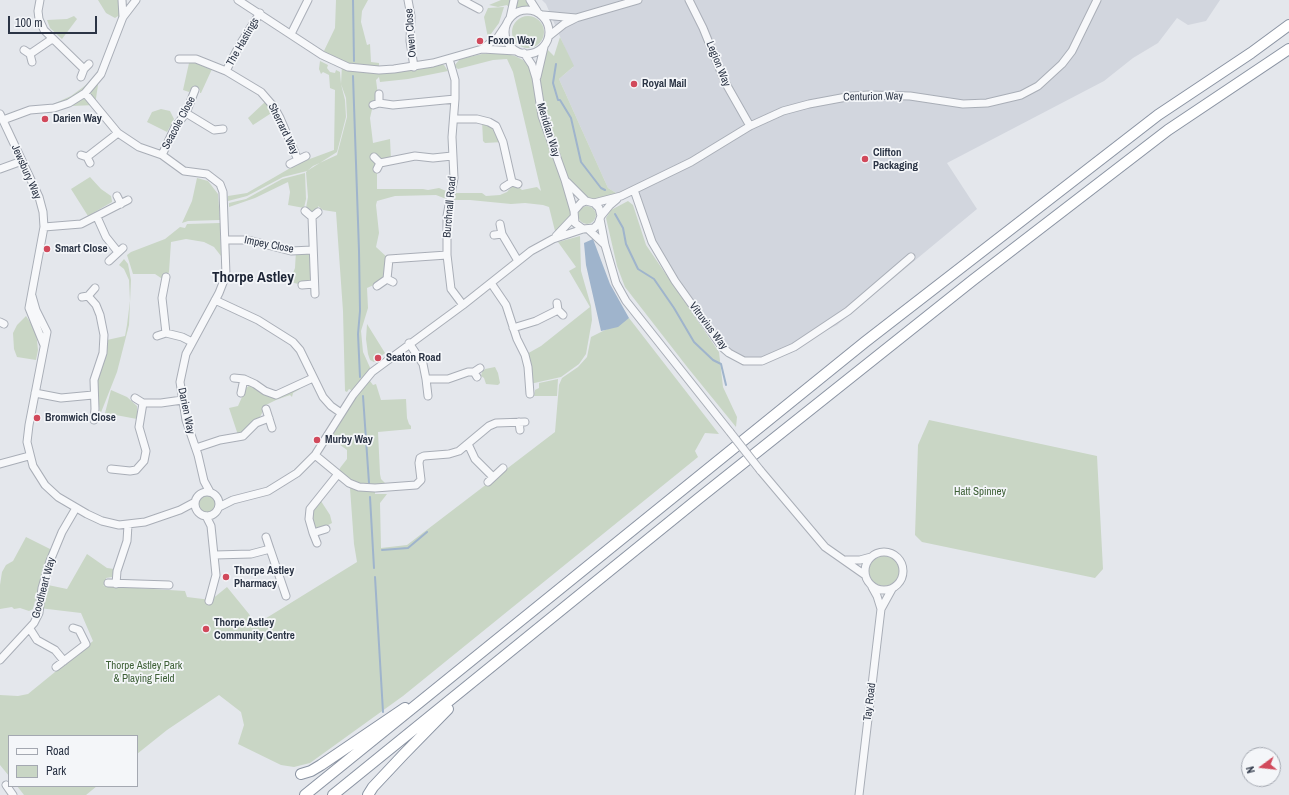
<!DOCTYPE html>
<style>
body{margin:0}
#map{position:relative;width:1289px;height:795px;overflow:hidden;background:#e4e7ec;font-family:"Archivo Narrow",sans-serif}
canvas{display:block}
.legend{position:absolute;left:8px;top:735px;width:130px;height:52px;box-sizing:border-box;background:#f4f6f9;border:1px solid #a4a8b1;margin:0;padding:5px 7px;list-style:none;font-size:12px;color:#2b3445}
.legend li{display:flex;align-items:center;gap:8px;height:20px}
.legend b{width:20px;border:1px solid #a4a8b1}
.north{position:absolute;left:1241px;top:747px;width:40px;height:40px;box-sizing:border-box;background:#f4f6f9;border:1px solid #a4a8b1;border-radius:50%;rotate:255deg;font-size:11px;font-weight:700;line-height:16px;text-align:center;color:#2b3445}
.north::after{content:'';display:block;margin:auto;width:14px;height:18px;background:#d1495b;clip-path:polygon(50% 0,100% 100%,50% 72%,0 100%)}
.scale{position:absolute;left:8px;top:16px;width:89px;height:18px;box-sizing:border-box;border:2px solid #2b3445;border-top:0;padding-left:5px;font-size:12px;line-height:14px;white-space:nowrap;color:#2b3445;-webkit-text-stroke:3px #f4f6f9;paint-order:stroke}
</style>
<div id="map">
<canvas width="1289" height="795"></canvas>
<ul class="legend">
<li><b style="height:5px;background:#f7f8fa"></b>Road</li>
<li><b style="height:11px;background:#c9d6c5"></b>Park</li>
</ul>
<div class="north">N</div>
<div class="scale">100 m</div>
</div>
<script>
const context = document.querySelector('canvas').getContext('2d');
context.lineJoin = 'round';
function paint(path, color) {
  context.fillStyle = color;
  context.fill(path, 'evenodd');
}
function shape(rows) {
  const path = new Path2D();
  for (const r of rows) {
    if (r.length === 3) {
      path.moveTo(r[0] + r[2], r[1]);
      path.arc(r[0], r[1], r[2], 0, 2 * Math.PI);
      continue;
    }
    path.moveTo(r[0], r[1]);
    for (let i = 2; i < r.length; i += 2) path.lineTo(r[i], r[i + 1]);
  }
  return path;
}
function trace(path, color, width, dash) {
  context.strokeStyle = color;
  context.lineWidth = width;
  context.lineCap = dash ? 'butt' : 'round';
  context.setLineDash(dash || []);
  context.stroke(path);
}
function write(font, color, halo, rows, align = 'center') {
  context.font = font + ' "Archivo Narrow",sans-serif';
  context.lineWidth = 3.5;
  context.setLineDash([]);
  context.textBaseline = 'middle';
  context.strokeStyle = halo;
  context.fillStyle = color;
  for (const [text, x, y, turn = 0] of rows) {
    context.save();
    context.translate(x, y);
    context.rotate((+turn || 0) * Math.PI / 180);
    context.textAlign = isNaN(turn) ? turn : align;
    if (halo) context.strokeText(text, 0, 0);
    context.fillText(text, 0, 0);
    context.restore();
  }
}
paint(shape([
 [542,0,1220,0,1206,21,1188,25,1177,18,1158,43,1133,58,1104,81,947,163,977,209,837,325,762,361,742,360,723,347,651,238,634,190,621,196,608,188,559,79,573,67,546,4]
]), '#d2d6de');
paint(shape([
 [98,0,122,0,118,32,118,16,115,18,106,13],
 [336,0,368,0,362,11,361,22,367,45,370,44,371,62,379,63,379,74,440,64,444,65,448,71,408,79,380,82,379,77,376,80,379,103,373,105,370,118,373,143,390,139,391,159,377,169,377,189,423,189,428,190,439,188,451,193,482,193,486,196,500,195,507,192,513,185,516,185,522,190,537,187,541,191,513,72,507,59,493,60,458,69,454,66,460,59,482,54,501,53,515,56,523,60,528,66,532,65,536,77,544,46,554,56,560,37,574,66,559,79,608,188,621,196,594,203,566,181,573,218,556,235,549,207,543,205,525,203,511,204,470,200,449,200,436,195,395,196,377,201,376,205,379,233,376,247,389,259,387,279,367,288,368,308,361,331,363,352,372,372,367,377,373,385,376,384,381,400,406,399,407,418,409,424,411,426,411,429,378,432,380,474,381,479,389,487,375,488,375,494,387,494,380,503,381,548,407,545,555,432,559,385,562,378,578,367,587,357,591,337,629,318,719,434,705,433,695,451,698,457,403,696,310,763,294,767,281,765,238,744,244,725,241,712,219,695,167,730,137,754,137,736,9,736,9,776,0,765,0,695,18,696,28,694,93,641,81,613,39,608,40,600,35,601,33,609,29,611,20,608,14,609,12,607,0,609,0,585,2,572,6,565,13,561,26,537,54,551,43,587,48,585,67,589,87,554,107,568,114,569,112,577,106,578,106,585,103,585,105,586,185,591,187,597,211,600,227,587,249,614,255,625,357,562,354,544,350,488,349,483,338,474,340,468,347,459,347,450,328,436,355,392,349,389,347,392,345,391,343,311,336,212,323,210,318,206,318,212,312,217,306,208,308,197,306,172,313,166,337,155,347,117,346,98,341,84,342,65,322,55,335,28],
 [501,0,530,0,533,10,520,11,510,19,511,11,507,5,498,7,489,5],
 [504,7,499,23,488,38,484,17,488,8],
 [528,32,16],
 [74,16,77,19,62,39,50,28,47,20,67,19],
 [106,61,96,82,98,85,95,105,72,106,69,103,40,110,71,96,82,88,93,79],
 [320,61,328,65,327,68,330,72,335,73,336,70,340,72,341,84,345,100,346,117,337,152,307,171,283,177,247,196,228,201,228,196,247,193,299,163,334,150,335,90,330,88,329,75,323,72,321,74,319,69],
 [192,62,212,69,201,93,200,93,200,90,193,87,189,92,183,90,189,63],
 [265,102,273,112,253,125,248,118],
 [161,109,170,111,174,119,167,132,147,122,152,112],
 [482,120,489,122,503,142,485,143,483,141],
 [305,173,306,199,304,208,288,205,290,192,288,182,255,198,229,207,229,203,246,199,282,179],
 [90,177,101,189,111,196,112,201,112,202,88,216,71,189],
 [197,178,208,181,218,194,220,220,188,221,182,223,192,201],
 [628,201,633,205,646,245,719,352,723,387,737,417,736,427,688,368,625,287,617,266,606,218,611,210],
 [587,215,9],
 [220,223,221,256,214,247,204,242,186,239,171,242,169,272,166,277,161,278,155,274,133,274,127,255,131,252,165,239,180,227,185,228,187,224],
 [580,236,581,271,591,306,592,320,586,354,579,364,561,377,530,384,525,355,541,346,590,307,569,271,576,267,558,242],
 [312,250,314,284,302,285,287,281,287,278,292,276,295,268,296,251],
 [124,259,128,264,131,280,129,325,117,372,100,415,97,383,107,340,125,336,127,325,130,301,129,280,124,269,119,265],
 [26,316,36,331,38,350,36,360,17,357,14,349,13,333,17,325],
 [367,324,385,353,374,362,370,360,368,354,366,339],
 [495,367,498,373,500,383,498,385,486,384,484,378,481,376,482,372,485,369],
 [558,379,557,396,534,396,535,390,539,388,539,383],
 [250,385,265,395,299,388,300,389,293,393,292,397,290,395,276,400,266,405,260,417,245,431,238,435,229,408,238,406,246,388],
 [111,390,127,397,137,406,137,419,105,413],
 [929,420,1097,456,1103,569,1095,578,922,542,915,535,918,445],
 [207,504,12],
 [319,498,330,515,332,523,313,533,311,507],
 [884,571,15],
 [17,786,97,786,86,795,24,795]
]), '#c9d6c5');
paint(shape([
 [593,239,610,284,629,318,618,327,601,331,586,265,584,243]
]), '#9fb4cc');
trace(shape([
 [353,0,354,61],
 [556,64,553,83,558,100,560,100,571,118,581,162,601,188,605,190],
 [353,76,359,251,360,311,358,334,360,377],
 [615,214,623,228,626,244,638,269,654,279,674,308,694,342,713,360,721,364,726,385],
 [363,396,369,483],
 [370,497,374,568],
 [382,550,408,548,427,532],
 [375,577,383,712]
]), '#9fb4cc', 2);
const minor = shape([
 [40,0,38,11,39,19,44,30,84,69],
 [122,0,123,17],
 [238,0,322,55,348,67,379,70,394,69,433,63,482,49,516,51],
 [408,0,411,16,410,41,414,67],
 [462,0,479,9],
 [530,0,537,11],
 [689,0,703,28,725,82,750,126],
 [527,32,22],
 [543,15,576,18],
 [510,18,514,0],
 [291,34,308,0],
 [549,36,564,24,576,18,638,0],
 [482,49,498,37,506,25],
 [24,50,30,54,32,62],
 [524,53,532,65,536,78,542,116,565,180,574,211],
 [30,54,52,39],
 [179,59,196,59,226,71,261,92,274,107,280,118,298,160],
 [449,59,455,80,455,99,452,137,454,178,447,216,447,255,451,289,463,305],
 [226,71,239,46,260,13],
 [81,77,84,69,89,64],
 [537,77,544,47],
 [85,93,118,133,139,147,162,155,184,171,207,174,220,184,223,192,226,275,219,293,186,354,180,382,186,420,198,455,204,481,210,492],
 [379,103,393,105,455,99],
 [373,105,379,103,379,94],
 [186,113,214,130,223,129],
 [0,114,39,197,43,212,44,227,29,308,44,345],
 [455,119,477,119,489,122,496,126,503,142,512,182],
 [3,120,30,110,54,108,69,103,85,93,101,74,123,17,136,0],
 [81,155,87,157,90,163],
 [162,155,175,127,186,113,195,90],
 [87,157,118,133],
 [374,157,380,163,377,169],
 [380,163,415,156,433,158,452,156],
 [290,164,306,156],
 [0,169,22,161],
 [567,182,586,201],
 [504,187,512,182,518,184],
 [634,190,652,242,675,281,722,347,729,353,744,361,762,361,794,347,848,311,911,257],
 [117,196,121,204],
 [594,203,621,196,691,162,750,126,783,111,809,104,852,96,869,95,910,96,963,104,987,103,1021,95,1038,86,1062,64,1072,51,1097,0],
 [305,211,312,217,318,212],
 [601,216,610,205,617,199],
 [97,217,106,237,118,252],
 [312,217,315,294],
 [600,219,605,245,616,283,626,301,730,432],
 [500,224,502,234,518,261],
 [44,227,81,224,128,200],
 [588,229,605,245],
 [494,235,502,234],
 [556,236,573,218],
 [226,240,248,240,291,251,312,250],
 [109,261,123,248],
 [166,277,162,298,166,333,182,337,192,342],
 [387,279,389,259,447,255],
 [491,283,506,305,517,339,525,355,528,367,530,394],
 [302,285,314,284],
 [377,286,387,279,393,282],
 [32,296,36,310,47,332,29,425,27,442,33,466,45,485,58,497,87,514,102,521,119,525,145,522,180,510,195,502],
 [88,296,96,305,100,315,104,335,103,353,94,380,95,409,94,420],
 [82,297,88,296,95,288],
 [215,300,258,320,293,342,300,350,323,397,331,406,341,413],
 [557,303,558,310,563,315],
 [0,322,4,324],
 [513,328,536,321,558,310],
 [157,336,166,333],
 [409,343,423,364,426,379,448,379,468,372,474,372],
 [477,377,474,372,480,368],
 [234,378,244,379,255,384,265,391,276,395,313,378],
 [426,379,428,396],
 [35,393,61,398,93,395],
 [241,393,244,379],
 [135,398,143,403],
 [266,409,272,428],
 [519,422,520,430],
 [468,444,475,459,493,477],
 [196,448,220,440,243,436,256,423,269,418],
 [315,455,349,483,359,487,375,488,416,485,421,480,419,463,420,458,424,456,449,454,459,451,489,426,496,423,525,422],
 [0,464,29,456],
 [111,469,130,471,136,470,144,461,146,451,139,427,143,403,161,403,182,400],
 [760,470,825,547,865,575],
 [488,482,503,468],
 [207,504,12],
 [219,507,233,500,268,491,297,473,315,455,353,395,372,372,463,305,531,251,553,239,583,229,594,228,598,224,601,216,599,208,594,203,586,201,581,203,574,211,575,223,583,229],
 [206,516,211,526,216,575,209,601],
 [313,533,309,519,310,509,338,474],
 [266,537,270,549],
 [317,543,313,533,326,529],
 [884,571,19],
 [215,555,251,554,270,549,286,596],
 [846,560,860,560,871,557],
 [108,583,169,585],
 [116,584,117,571,127,541,128,525],
 [872,587,877,596,881,609],
 [30,629,37,640,55,650,64,661],
 [0,660,34,623,39,613,42,588,50,561,62,532,76,508],
 [56,667,86,644,79,630,73,628],
 [6,785,13,795],
 [859,795,881,609,892,589]
]);
const highway = shape([
 [301,774,311,771,321,765,405,708],
 [305,795,865,342,1158,115,1251,53,1289,25],
 [333,795,698,499,973,280,1168,130,1289,49],
 [368,795,373,787,404,754,448,709]
]);
trace(minor, '#a9aeb7', 9);
trace(highway, '#8b94a3', 12);
trace(minor, '#f7f8fa', 7);
trace(highway, '#fff', 10);
const minorBridge = shape([
 [730,432,760,470]
]);
trace(minorBridge, '#a9aeb7', 9, []);
trace(minorBridge, '#f7f8fa', 7);
for (const [x, y, r, color] of [
 [480,41,4,"#d1495b"],
 [634,84,4,"#d1495b"],
 [45,119,4,"#d1495b"],
 [865,159,4,"#d1495b"],
 [47,249,4,"#d1495b"],
 [378,358,4,"#d1495b"],
 [37,418,4,"#d1495b"],
 [317,440,4,"#d1495b"],
 [226,577,4,"#d1495b"],
 [206,629,4,"#d1495b"]
]) {
  const dot = new Path2D();
  dot.arc(x, y, r, 0, 2 * Math.PI);
  context.fillStyle = color;
  context.fill(dot);
  trace(dot, '#f4f6f9', 1.5);
}
write('11px', '#2b3445', '#f4f6f9', [
 ["Owen Close",411,33,-94],
 ["The Hastings",243,42,-60],
 ["Legion Way",718,64,68],
 ["Centurion Way",873,97,-1],
 ["Seacole Close",179,123,-62],
 ["Sherrard Way",283,129,64],
 ["Meridian Way",548,130,73],
 ["Jewsbury Way",26,172,66],
 ["Burchnall Road",450,207,-85],
 ["Impey Close",269,245,11],
 ["Vitruvius Way",708,326,53],
 ["Darien Way",186,411,78],
 ["Goodheart Way",44,588,-75],
 ["Tay Road",870,702,-83]
]);
write('bold 11px', '#2b3445', '#f4f6f9', [
 ["Foxon Way",488,41],
 ["Royal Mail",642,84],
 ["Darien Way",53,119],
 ["Clifton",873,153],
 ["Packaging",873,166],
 ["Smart Close",55,249],
 ["Seaton Road",386,358],
 ["Bromwich Close",45,418],
 ["Murby Way",325,440],
 ["Thorpe Astley",234,571],
 ["Pharmacy",234,584],
 ["Thorpe Astley",214,623],
 ["Community Centre",214,636]
], 'left');
write('11px', '#3f6138', '#f4f6f9', [
 ["Hatt Spinney",980,492],
 ["Thorpe Astley Park",144,666],
 ["& Playing Field",144,679]
]);
write('bold 15px', '#1d2536', '#f4f6f9', [
 ["Thorpe Astley",253,278]
]);
</script>
